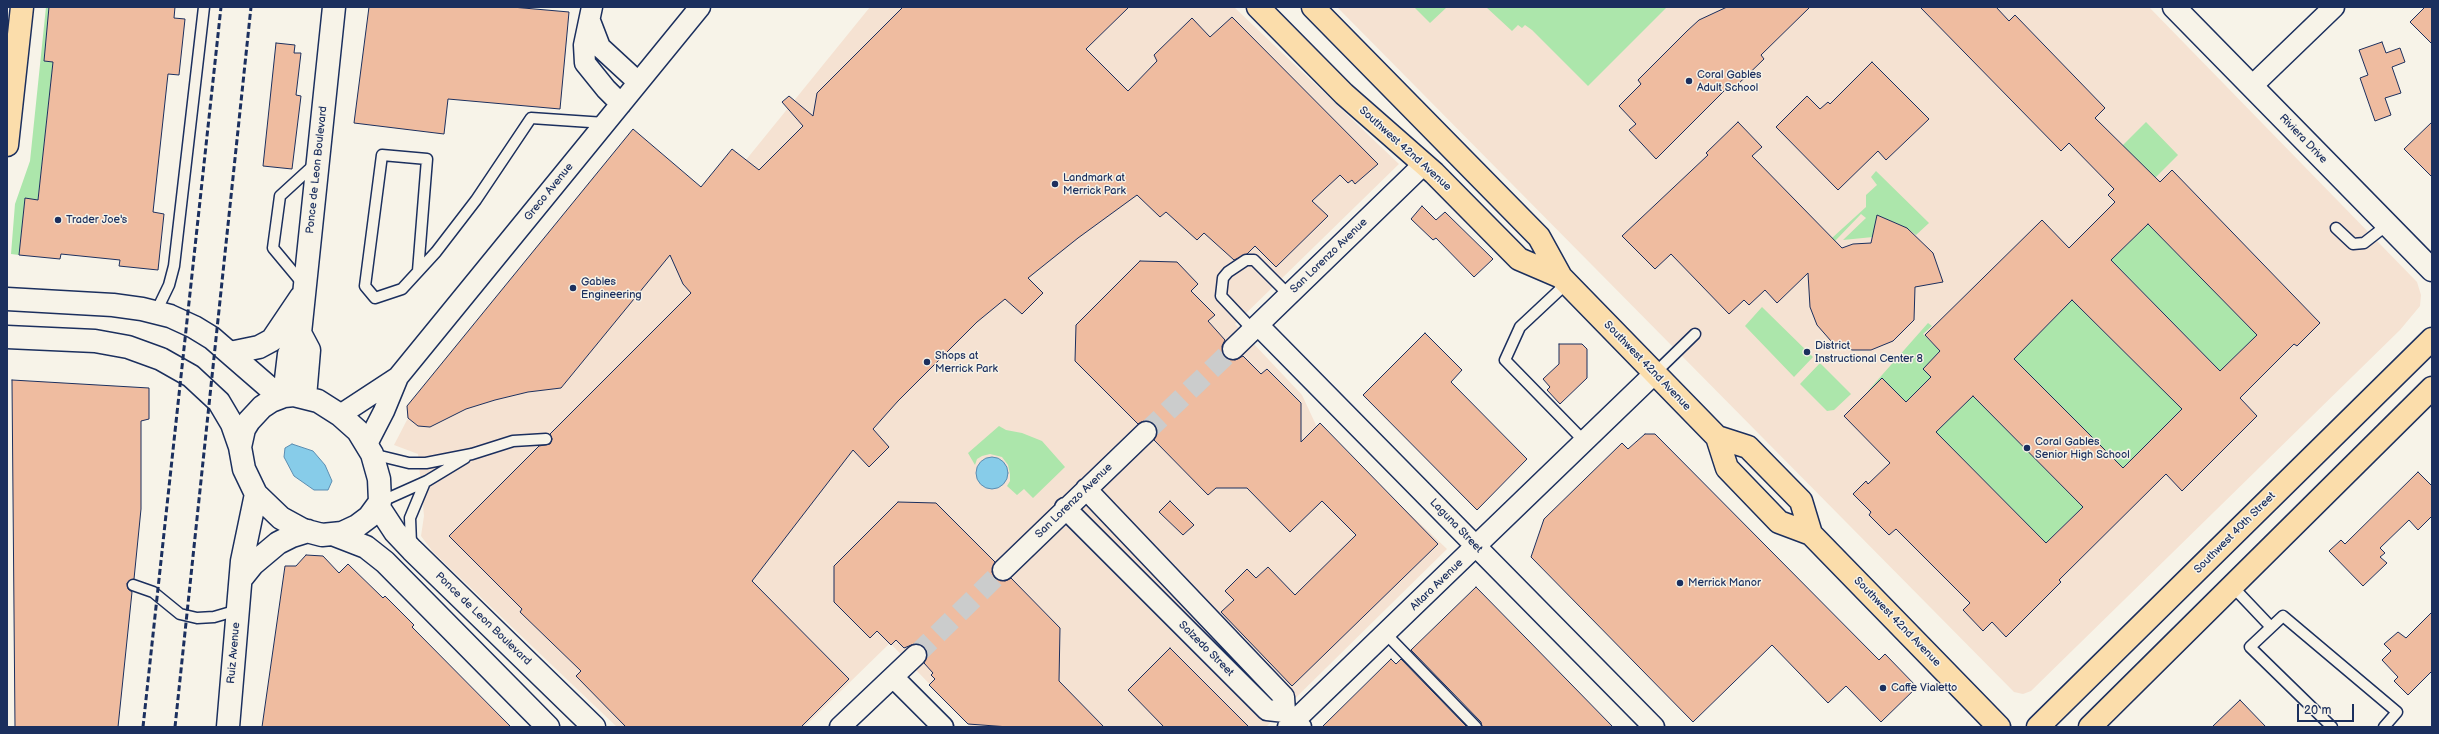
<!DOCTYPE html>
<style>
body{margin:0}
#map{position:relative;width:2439px;height:734px;overflow:hidden;background:#f7f3e8;font-family:"Balsamiq Sans",sans-serif}
canvas{display:block}
.frame{position:absolute;inset:0;border:8px solid #1b2f5e;pointer-events:none}
.scale{position:absolute;left:2297px;top:704px;width:57px;height:18px;box-sizing:border-box;border:2px solid #1b2f5e;border-top:0;padding-left:5px;font-size:12px;line-height:14px;white-space:nowrap;color:#1b2f5e;-webkit-text-stroke:3px #f7f3e8;paint-order:stroke}
</style>
<div id="map">
<canvas width="2439" height="734"></canvas>
<div class="frame"></div>
<div class="scale">20 m</div>
</div>
<script>
const context = document.querySelector('canvas').getContext('2d');
context.lineJoin = 'round';
function paint(path, color) {
  context.fillStyle = color;
  context.fill(path, 'evenodd');
}
function shape(rows) {
  const path = new Path2D();
  for (const r of rows) {
    if (r.length === 3) {
      path.moveTo(r[0] + r[2], r[1]);
      path.arc(r[0], r[1], r[2], 0, 2 * Math.PI);
      continue;
    }
    path.moveTo(r[0], r[1]);
    for (let i = 2; i < r.length; i += 2) path.lineTo(r[i], r[i + 1]);
  }
  return path;
}
function trace(path, color, width, dash) {
  context.strokeStyle = color;
  context.lineWidth = width;
  context.lineCap = dash ? 'butt' : 'round';
  context.setLineDash(dash || []);
  context.stroke(path);
}
function write(font, color, halo, rows, align = 'center') {
  context.font = font + ' "Balsamiq Sans",sans-serif';
  context.lineWidth = 3;
  context.setLineDash([]);
  context.textBaseline = 'middle';
  context.strokeStyle = halo;
  context.fillStyle = color;
  for (const [text, x, y, turn = 0] of rows) {
    context.save();
    context.translate(x, y);
    context.rotate((+turn || 0) * Math.PI / 180);
    context.textAlign = isNaN(turn) ? turn : align;
    if (halo) context.strokeText(text, 0, 0);
    context.fillText(text, 0, 0);
    context.restore();
  }
}
paint(shape([
 [870,7,1234,7,1399,164,1235,324,1302,395,1316,425,1447,549,1266,727,971,727,890,643,804,727,617,727,433,552,421,536,424,516,418,454,394,445,408,418,418,426,430,427,466,409,495,400,528,392,561,388],
 [1337,7,2149,7,2417,282,2421,295,2420,306,2400,330,2031,691,2023,694,2014,692]
]), '#f5e2d2');
paint(shape([
 [46,7,49,7,44,61,53,62,38,200,25,199,19,255,11,254,15,204,30,161],
 [1414,7,1447,7,1430,23],
 [1486,7,1667,7,1588,86,1532,30,1525,25,1522,28,1518,25,1512,31],
 [2146,122,2178,155,2155,178,2122,146],
 [1876,171,1929,223,1916,235,1907,228,1877,215,1873,237,1843,240,1866,218,1861,214,1835,241,1832,238,1866,207,1866,195,1877,185,1871,177],
 [2148,224,2257,335,2220,371,2111,260],
 [2072,300,2182,409,2123,468,2014,359],
 [1762,307,1813,357,1794,377,1745,326],
 [1928,323,1932,326,1923,334,1940,351,1923,369,1931,377,1906,402,1882,378,1867,392],
 [1820,363,1851,394,1834,410,1827,411,1800,384],
 [1973,396,2083,507,2046,543,1936,432],
 [999,426,1006,430,1022,433,1042,441,1065,467,1033,498,1024,489,1017,495,1007,486,1010,481,1010,474,1008,465,1002,457,990,454,982,456,977,459,975,465,968,453]
]), '#ace6ab');
const water = shape([
 [292,444,313,451,325,465,332,481,328,490,314,490,294,476,284,457,285,448,292,444],
 [992,473,16]
]);
paint(water, '#87cce9');
trace(water, '#5c8db1', 1);
const building = shape([
 [49,7,175,7,174,18,185,19,179,75,168,74,153,212,164,214,158,270,119,266,120,260,61,254,60,259,19,255,25,198,38,200,53,62,44,61,49,7],
 [369,7,512,7,569,12,560,109,448,99,444,134,354,123,369,7],
 [903,7,1129,7,1086,49,1128,91,1157,61,1154,55,1192,18,1210,37,1232,17,1378,164,1355,184,1352,180,1348,183,1340,175,1312,201,1328,216,1276,267,1255,246,1247,254,1234,260,1204,233,1197,240,1166,212,1160,217,1137,195,1078,238,1028,278,1043,293,1022,314,1005,299,977,322,898,401,873,429,889,447,869,467,853,450,752,581,849,679,801,727,626,727,576,676,581,671,520,612,522,609,449,536,539,446,550,444,552,439,550,434,691,293,683,284,670,255,561,388,528,392,495,400,466,409,430,427,418,426,408,418,407,406,633,129,701,187,732,149,759,170,803,126,782,102,789,96,813,116,817,93,903,7],
 [1727,7,1810,7,1761,55,1764,59,1734,88,1731,84,1656,159,1629,130,1636,124,1619,106,1641,84,1638,80,1687,31,1699,20,1727,7],
 [1920,7,1996,7,2009,21,2015,15,2105,108,2095,118,2160,182,2172,170,2320,323,2297,346,2294,344,2240,398,2257,416,2182,491,2166,474,2059,580,2061,582,2006,637,1992,622,1983,631,1963,610,1970,603,1896,529,1889,535,1869,515,1871,512,1853,494,1866,481,1868,484,1890,463,1844,416,1882,378,1906,402,1931,377,1923,369,1940,351,1925,335,2042,220,2069,248,2115,202,2108,195,2114,189,2069,143,2061,151,1920,7],
 [2148,224,2257,335,2220,371,2111,260,2148,224],
 [2072,300,2182,409,2123,468,2014,359,2072,300],
 [1973,396,2083,507,2046,543,1936,432,1973,396],
 [2425,7,2432,7,2432,44,2410,22,2425,7],
 [2382,42,2386,53,2400,48,2405,62,2392,67,2401,93,2385,98,2391,115,2375,121,2360,78,2368,75,2359,50,2382,42],
 [276,43,295,45,294,53,301,53,296,95,301,96,292,169,263,166,276,43],
 [1872,62,1929,119,1886,160,1878,151,1838,190,1776,127,1807,96,1820,109,1828,102,1830,104,1872,62],
 [1738,122,1762,147,1752,156,1842,248,1853,244,1871,243,1877,215,1907,228,1933,253,1943,282,1915,287,1914,320,1893,341,1871,350,1852,350,1831,341,1817,325,1810,307,1808,273,1777,303,1765,290,1749,305,1744,300,1729,314,1671,254,1655,269,1622,236,1708,155,1706,153,1738,122],
 [2432,122,2432,177,2404,149,2432,122],
 [1422,206,1436,220,1445,212,1493,259,1474,277,1436,238,1433,240,1411,219,1422,206],
 [1140,261,1177,262,1198,284,1191,291,1215,315,1208,321,1225,340,1222,346,1225,357,1235,360,1243,356,1261,374,1267,369,1301,403,1301,442,1320,423,1438,544,1292,686,1221,612,1234,600,1225,591,1247,569,1256,578,1268,567,1295,595,1356,535,1322,501,1290,532,1247,488,1216,488,1208,495,1154,440,1157,430,1154,424,1144,421,1138,424,1075,361,1076,325,1140,261],
 [1425,333,1462,370,1451,382,1527,459,1477,510,1363,395,1425,333],
 [1559,344,1582,344,1587,349,1587,378,1560,404,1547,390,1550,387,1543,379,1559,364,1559,344],
 [12,380,149,388,149,419,141,421,141,509,134,579,127,583,128,589,132,592,118,727,15,727,12,380],
 [1645,434,1655,434,1879,660,1885,654,1917,687,1881,722,1846,686,1828,703,1772,645,1693,722,1531,557,1544,519,1622,443,1628,449,1645,434],
 [2418,472,2432,486,2432,516,2418,530,2409,520,2380,548,2385,553,2380,557,2387,563,2363,586,2329,551,2341,540,2345,544,2418,472],
 [1170,501,1194,525,1183,535,1159,512,1170,501],
 [898,502,936,503,995,562,992,572,995,578,1005,581,1011,578,1060,628,1059,681,1104,727,1009,727,968,724,929,685,935,679,931,675,933,673,924,663,927,653,924,647,914,644,904,648,896,640,891,645,877,631,870,638,834,602,834,566,898,502],
 [306,555,323,556,339,573,348,564,383,598,385,596,414,625,412,627,511,727,262,727,285,566,296,566,306,555],
 [1476,587,1525,637,1613,727,1482,727,1481,722,1411,650,1476,587],
 [2432,612,2432,671,2408,695,2394,681,2398,677,2382,660,2391,651,2384,644,2398,632,2406,638,2432,612],
 [1170,648,1249,727,1164,727,1128,690,1170,648],
 [1391,659,1396,664,1401,659,1467,727,1322,727,1391,659],
 [2240,700,2266,727,2212,727,2240,700]
]);
paint(building, '#efbca0');
trace(building, '#1b2f5e', 1);
trace(shape([
 [1146,432,1233,349],
 [916,655,1003,570]
]), '#cbcccc', 20, [20, 10]);
const lane = shape([
 [2336,228,2353,244,2364,243,2387,225],
 [418,271,427,159,382,155,365,286,375,298,402,289,436,252,476,200,531,118,605,123],
 [1567,283,1520,327,1505,360,1585,442],
 [303,284,273,248,280,196,315,164],
 [156,312,169,285,174,266,204,7],
 [1253,330,1221,296,1223,278,1228,272,1246,260,1254,260,1289,295],
 [1654,374,1695,334],
 [372,454,409,463,426,463,472,454,513,441,546,439],
 [380,502,427,481,465,458],
 [411,544,410,518,425,482],
 [133,585,153,592,180,614,197,618,214,617,238,610],
 [2232,586,2270,626],
 [1386,634,1476,727],
 [2332,727,2250,647,2283,616,2397,712,2384,727]
]);
const street = shape([
 [592,7,584,45,585,63,606,89,621,104],
 [590,21,600,47,638,82],
 [2252,86,2334,7],
 [1258,325,1654,727],
 [1233,349,1424,164],
 [340,415,398,377],
 [367,444,384,411,398,377,700,7],
 [1086,489,1284,697,1285,712],
 [1065,508,1267,710,1285,712,1301,727],
 [1003,570,1146,432],
 [893,677,943,727],
 [840,727,916,655],
 [1288,727,1654,374]
]);
const secondary = shape([
 [2174,7,2432,270],
 [7,299,113,305,142,309,170,316,194,327,212,338,280,397],
 [300,333,309,350,305,397],
 [7,337,95,341,128,347,161,359,191,376,219,402,232,424,240,447],
 [230,353,259,347,272,340,301,297],
 [294,395,318,401,340,415,358,431,372,454,379,479,380,502,369,517,357,526,342,533,322,535,303,530,281,518,256,494,244,469,240,447,244,429,249,421,262,407,271,401,284,396,294,395],
 [284,396,289,354,300,333,334,7],
 [378,506,395,532,412,550,594,727],
 [335,535,366,547,385,562,548,727],
 [241,579,253,564,278,543,292,536,308,531],
 [228,727,242,561,256,494]
]);
const primary = shape([
 [1258,7,1344,94,1434,173,1519,259,1561,277],
 [1313,7,1539,237,1561,277,1717,437,1727,468,1779,522,1811,534,1999,727],
 [1717,437,1748,447,1801,501,1811,534],
 [2038,727,2432,339],
 [2090,727,2432,388]
]);
const highway = shape([
 [7,145,22,7]
]);
trace(lane, '#1b2f5e', 13);
trace(street, '#1b2f5e', 23);
trace(secondary, '#1b2f5e', 25);
trace(primary, '#1b2f5e', 25);
trace(highway, '#1b2f5e', 25);
trace(lane, '#f7f3e8', 10);
trace(street, '#f7f3e8', 20);
trace(secondary, '#f7f3e8', 22);
trace(primary, '#fbddab', 22);
trace(highway, '#fbddab', 22);
trace(shape([
 [143,727,221,7],
 [175,727,251,7]
]), '#1b2f5e', 3, [6, 3]);
for (const [x, y, r, color] of [
 [1689,81,4,"#1b2f5e"],
 [1055,184,4,"#1b2f5e"],
 [58,220,4,"#1b2f5e"],
 [573,288,4,"#1b2f5e"],
 [1807,352,4,"#1b2f5e"],
 [927,362,4,"#1b2f5e"],
 [2027,448,4,"#1b2f5e"],
 [1680,583,4,"#1b2f5e"],
 [1883,688,4,"#1b2f5e"]
]) {
  const dot = new Path2D();
  dot.arc(x, y, r, 0, 2 * Math.PI);
  context.fillStyle = color;
  context.fill(dot);
  trace(dot, '#f7f3e8', 1.5);
}
write('11px', '#1b2f5e', '#f7f3e8', [
 ["Coral Gables",1697,75],
 ["Adult School",1697,88],
 ["Landmark at",1063,178],
 ["Merrick Park",1063,191],
 ["Trader Joe's",66,220],
 ["Gables",581,282],
 ["Engineering",581,295],
 ["District",1815,346],
 ["Instructional Center 8",1815,359],
 ["Shops at",935,356],
 ["Merrick Park",935,369],
 ["Coral Gables",2035,442],
 ["Senior High School",2035,455],
 ["Merrick Manor",1688,583],
 ["Caffe Vialetto",1891,688]
], 'left');
write('11px', '#1b2f5e', '#f7f3e8', [
 ["Riviera Drive",2303,139,46],
 ["Southwest 42nd Avenue",1405,149,42],
 ["Ponce de Leon Boulevard",317,170,-84],
 ["Greco Avenue",549,192,-51],
 ["San Lorenzo Avenue",1329,256,-44],
 ["Southwest 42nd Avenue",1647,366,46],
 ["San Lorenzo Avenue",1074,501,-44],
 ["Laguna Street",1456,526,46],
 ["Southwest 40th Street",2235,533,-45],
 ["Altara Avenue",1437,585,-44],
 ["Ponce de Leon Boulevard",483,619,44],
 ["Southwest 42nd Avenue",1897,622,46],
 ["Salzedo Street",1206,649,45],
 ["Ruiz Avenue",234,653,-85]
]);
</script>
